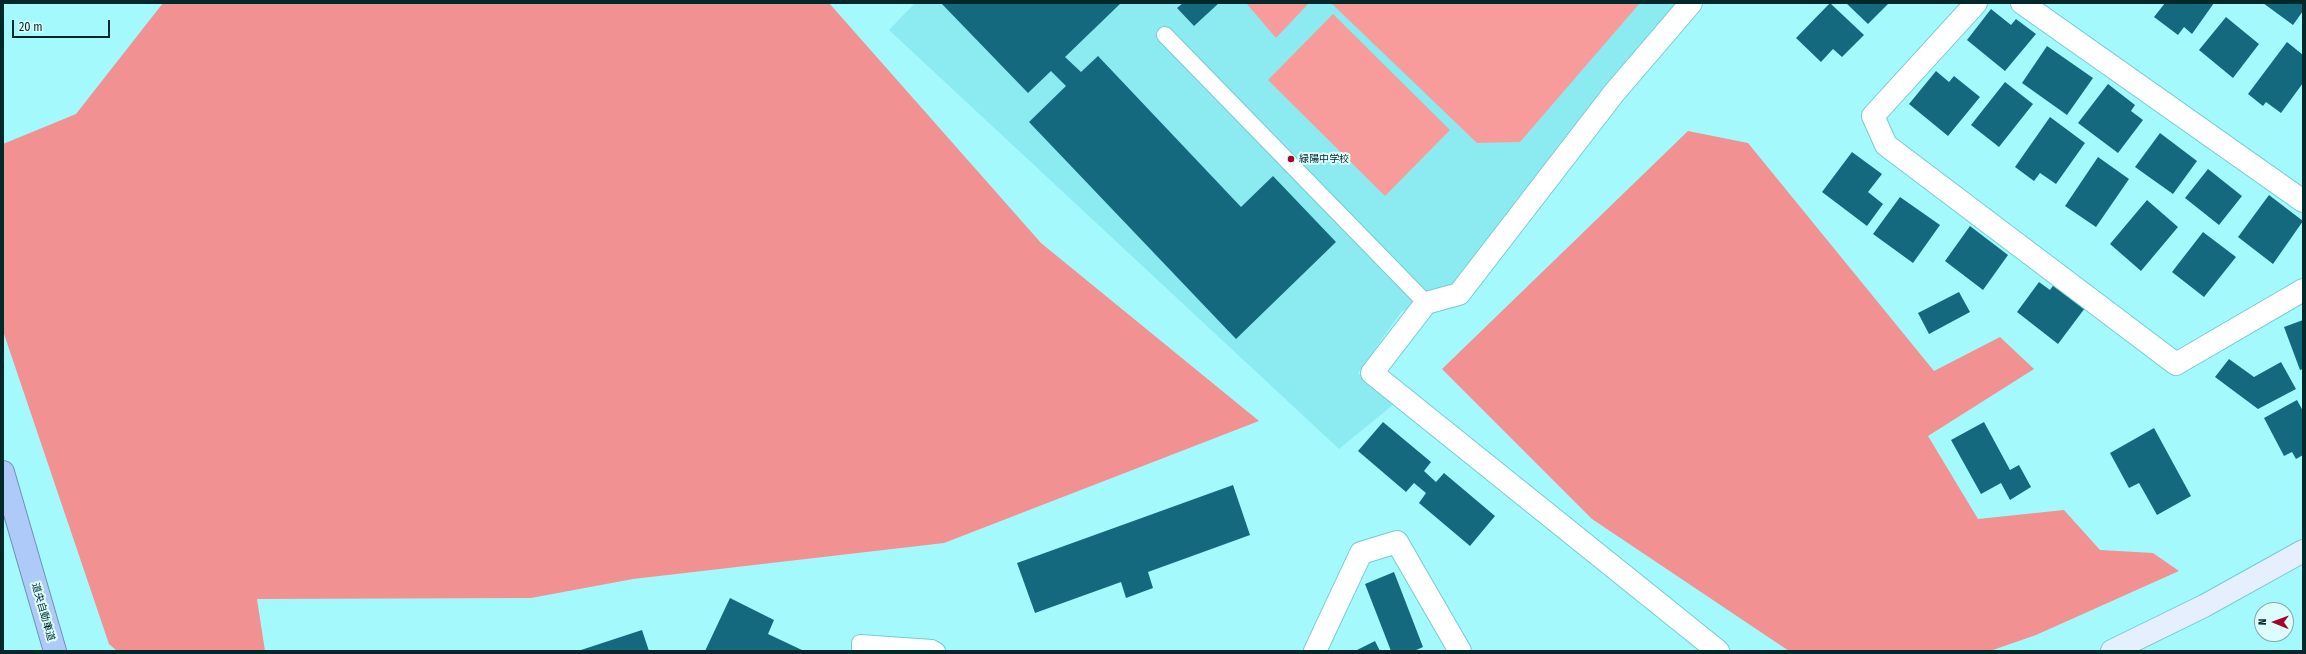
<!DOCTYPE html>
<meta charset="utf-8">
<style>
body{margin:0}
#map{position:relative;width:2306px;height:654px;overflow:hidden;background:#a4f9fd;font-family:"Fira Sans Condensed",sans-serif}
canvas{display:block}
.frame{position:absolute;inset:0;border:4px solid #02282a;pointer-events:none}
.north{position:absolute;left:2254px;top:602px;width:40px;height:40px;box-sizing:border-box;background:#dcfcfd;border:1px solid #85a7a9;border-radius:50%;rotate:271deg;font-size:11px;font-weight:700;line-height:16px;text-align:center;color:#02282a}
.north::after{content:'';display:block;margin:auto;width:14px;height:18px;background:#a30628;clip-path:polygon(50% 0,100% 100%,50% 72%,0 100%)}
.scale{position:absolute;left:12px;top:20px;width:98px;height:18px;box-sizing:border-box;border:2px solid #02282a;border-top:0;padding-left:5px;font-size:12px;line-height:14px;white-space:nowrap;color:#02282a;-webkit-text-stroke:3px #dcfcfd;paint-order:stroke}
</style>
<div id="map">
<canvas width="2306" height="654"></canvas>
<div class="frame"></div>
<div class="north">N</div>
<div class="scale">20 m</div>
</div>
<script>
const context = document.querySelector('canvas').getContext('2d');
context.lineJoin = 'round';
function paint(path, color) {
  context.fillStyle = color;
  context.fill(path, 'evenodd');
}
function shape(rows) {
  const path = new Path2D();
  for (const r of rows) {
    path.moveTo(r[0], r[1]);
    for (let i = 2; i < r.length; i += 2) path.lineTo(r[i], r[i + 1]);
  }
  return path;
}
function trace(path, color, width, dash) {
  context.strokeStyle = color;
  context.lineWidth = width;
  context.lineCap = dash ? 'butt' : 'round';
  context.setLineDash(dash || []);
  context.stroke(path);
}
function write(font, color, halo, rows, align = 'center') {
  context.font = font + ' "Fira Sans Condensed","Noto Sans JP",sans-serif';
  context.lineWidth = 4;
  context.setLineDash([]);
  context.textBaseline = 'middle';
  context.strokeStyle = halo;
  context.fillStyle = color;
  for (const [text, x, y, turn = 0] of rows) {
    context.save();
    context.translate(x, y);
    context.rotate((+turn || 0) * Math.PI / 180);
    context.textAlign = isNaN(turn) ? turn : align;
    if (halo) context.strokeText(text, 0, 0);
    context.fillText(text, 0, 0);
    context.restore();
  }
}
paint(shape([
 [915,3,1678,3,1455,287,1402,311,1358,373,1394,404,1339,449,889,30]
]), '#8cebf1');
paint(shape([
 [1246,3,1309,3,1276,38],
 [1331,3,1640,3,1520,142,1477,143],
 [1333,14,1450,130,1385,196,1268,80]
]), '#f89c9b');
paint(shape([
 [163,3,829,3,1041,243,1259,421,944,543,633,579,531,598,257,599,265,651,117,651,109,644,3,331,3,144,76,114],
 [1688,131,1748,143,1934,371,2000,337,2034,369,1928,436,1978,519,2064,510,2100,550,2153,553,2179,571,2036,635,1990,651,1789,651,1592,519,1442,369]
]), '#f29191');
paint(shape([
 [941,3,1121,3,1065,57,1081,72,1098,56,1241,207,1273,176,1336,242,1236,339,1029,122,1066,86,1051,71,1028,93],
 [1183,3,1219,3,1194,26,1177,8],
 [1830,3,1864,35,1842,57,1833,49,1821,62,1796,38],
 [1846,3,1889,3,1868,24],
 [2165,3,2214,3,2192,34,2184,27,2178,35,2154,17],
 [2263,3,2303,3,2303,11,2293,25],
 [1991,9,2011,25,2016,19,2036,34,2005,71,1967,40],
 [2226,17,2259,44,2233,78,2199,50],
 [2287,42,2303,55,2303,83,2281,113,2266,102,2263,106,2248,94],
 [2047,46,2093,78,2067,115,2022,83],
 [1936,71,1949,82,1954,76,1980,97,1948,136,1909,104],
 [2005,82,2033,104,1999,147,1971,125],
 [2108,84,2135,105,2131,111,2143,120,2118,153,2078,123],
 [2050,117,2085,143,2056,184,2040,173,2034,181,2015,167],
 [2160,133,2197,161,2173,194,2135,167],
 [1852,152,1882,174,1868,192,1883,204,1867,226,1822,192],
 [2098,157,2129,179,2096,227,2065,206],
 [2208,169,2242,196,2219,225,2185,198],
 [2269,195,2303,221,2273,264,2238,237],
 [1900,197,1940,225,1913,263,1873,234],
 [2147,200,2178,227,2141,271,2110,244],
 [1970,226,2008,255,1983,290,1945,261],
 [2203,232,2236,257,2204,297,2172,272],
 [2057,280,2088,304,2058,344,2017,312,2039,282,2050,290],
 [1959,292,1970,312,1929,334,1918,313],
 [2303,320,2303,369,2300,370,2284,327],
 [2229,359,2254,377,2281,362,2296,389,2258,409,2215,377],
 [2297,400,2303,411,2303,455,2296,459,2292,452,2284,456,2264,418],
 [1383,422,1431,462,1424,471,1436,482,1444,473,1495,516,1470,546,1419,503,1426,493,1414,483,1406,492,1358,451],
 [1984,422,2010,470,2019,465,2031,487,2010,500,2001,483,1981,494,1951,440],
 [2154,428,2191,496,2157,515,2139,483,2129,488,2110,453],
 [1233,485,1250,535,1148,572,1153,588,1126,598,1121,582,1035,613,1017,563],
 [1394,572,1423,647,1414,651,1391,651,1365,584],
 [730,598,774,620,768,634,804,651,705,651],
 [642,630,649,651,578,651],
 [1375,641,1380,651,1355,651]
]), '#15697f');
const lane = shape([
 [1165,35,1426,303],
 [860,651,860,643,932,648,937,651]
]);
const street = shape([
 [1691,3,1614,93,1459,294,1426,303,1372,373,1718,651],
 [1976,3,1873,116,1886,145,2176,364,2303,290],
 [2022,3,2303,201],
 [1315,651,1361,553,1397,542,1460,651]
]);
const secondary = shape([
 [2112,651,2204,606,2303,551]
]);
const highway = shape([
 [3,472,55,651]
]);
trace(lane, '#77cbd0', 18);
trace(street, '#77cbd0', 24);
trace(secondary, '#77cbd0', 24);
trace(highway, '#7191b0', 24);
trace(lane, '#fff', 16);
trace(street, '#fff', 22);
trace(secondary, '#e6effd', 22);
trace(highway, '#adcaf8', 22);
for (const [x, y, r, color] of [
 [1291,159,4,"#a30628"]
]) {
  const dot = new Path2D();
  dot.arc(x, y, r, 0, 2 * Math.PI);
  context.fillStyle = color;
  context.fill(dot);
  trace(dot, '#dcfcfd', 1.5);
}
write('10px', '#02282a', '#dcfcfd', [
 ["緑陽中学校",1299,159]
], 'left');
write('10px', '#02282a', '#dcfcfd', [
 ["道央自動車道",43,612,74]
]);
</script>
